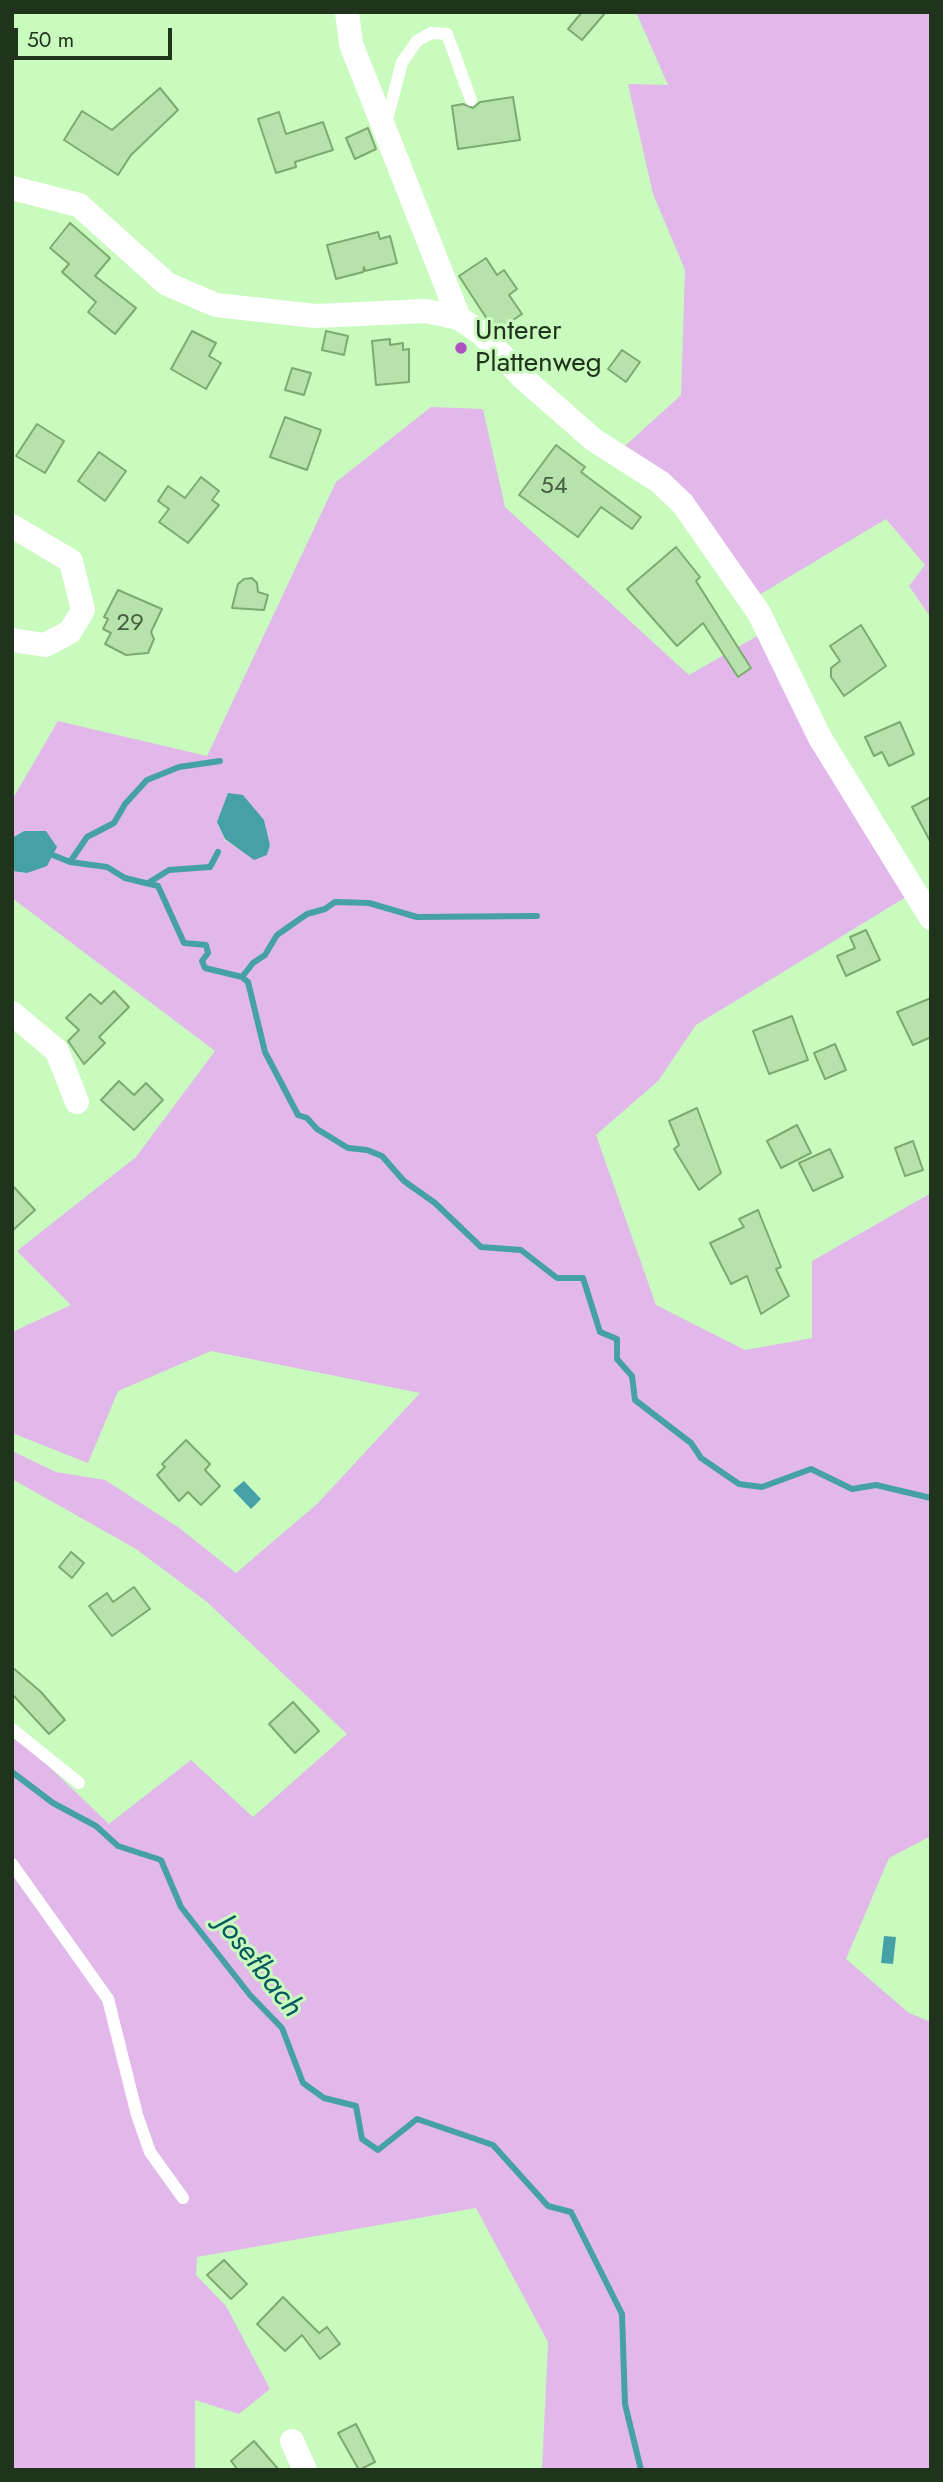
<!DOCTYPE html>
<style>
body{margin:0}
#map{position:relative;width:943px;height:2482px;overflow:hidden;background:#c9fbbe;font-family:Jost,sans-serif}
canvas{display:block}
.frame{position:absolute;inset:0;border:14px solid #20331c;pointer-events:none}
.scale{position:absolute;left:14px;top:28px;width:158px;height:32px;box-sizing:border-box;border:4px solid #20331c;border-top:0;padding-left:9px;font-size:21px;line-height:24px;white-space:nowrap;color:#20331c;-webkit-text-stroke:5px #c9fbbe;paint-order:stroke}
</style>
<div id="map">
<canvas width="943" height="2482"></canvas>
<div class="frame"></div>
<div class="scale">50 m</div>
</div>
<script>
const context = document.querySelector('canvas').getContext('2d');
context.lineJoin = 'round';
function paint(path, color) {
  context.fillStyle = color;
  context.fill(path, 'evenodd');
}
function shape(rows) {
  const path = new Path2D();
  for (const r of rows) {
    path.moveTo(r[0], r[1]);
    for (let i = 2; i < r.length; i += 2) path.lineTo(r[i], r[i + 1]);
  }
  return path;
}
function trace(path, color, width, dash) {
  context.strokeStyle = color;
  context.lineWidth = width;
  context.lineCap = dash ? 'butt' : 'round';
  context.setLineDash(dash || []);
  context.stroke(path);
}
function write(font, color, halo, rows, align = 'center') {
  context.font = font + ' Jost,sans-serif';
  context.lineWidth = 6;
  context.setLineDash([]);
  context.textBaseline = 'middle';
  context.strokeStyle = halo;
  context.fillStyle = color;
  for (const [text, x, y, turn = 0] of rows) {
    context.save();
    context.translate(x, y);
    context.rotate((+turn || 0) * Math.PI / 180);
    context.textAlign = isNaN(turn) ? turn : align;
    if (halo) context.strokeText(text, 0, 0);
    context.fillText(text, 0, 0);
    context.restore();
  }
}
paint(shape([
 [636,12,931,12,931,618,909,586,925,565,886,519,759,595,754,605,916,891,696,1025,658,1081,596,1135,656,1305,745,1350,812,1338,812,1261,931,1193,931,1836,889,1858,846,1959,909,2013,931,2022,931,2470,542,2470,548,2342,476,2208,197,2257,196,2275,226,2306,270,2389,239,2414,195,2400,195,2470,12,2470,12,1731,109,1824,191,1760,253,1817,347,1734,207,1602,136,1549,12,1479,12,1451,56,1472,105,1480,178,1527,236,1573,317,1504,420,1393,211,1351,118,1391,88,1463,12,1433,12,1332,71,1305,17,1251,136,1157,215,1051,12,898,12,871,27,873,24,831,12,838,12,800,58,721,207,756,336,482,431,407,483,409,505,507,689,675,759,635,710,542,615,455,681,395,685,270,653,194,628,84,668,85],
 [243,795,264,821,270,845,267,855,254,859,225,840,217,822]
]), '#e2b8eb');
paint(shape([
 [228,793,243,795,264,820,270,845,267,855,254,860,225,839,217,822],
 [24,831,46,831,57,847,47,866,27,873,12,871,12,838],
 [244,1481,261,1499,251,1509,233,1490],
 [884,1936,896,1937,893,1964,881,1963]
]), '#46a1a6');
trace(shape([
 [48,853,70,862,107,867,125,878,158,886,184,943,206,945,208,953,202,961,205,968,242,977,248,982,265,1052,298,1115,307,1118,317,1129,348,1148,367,1150,382,1156,404,1181,435,1203,481,1247,521,1250,557,1278,583,1278,600,1332,617,1339,617,1359,632,1376,635,1400,691,1443,701,1458,739,1484,762,1487,811,1469,852,1489,876,1485,931,1498],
 [70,862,87,837,114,823,125,804,147,780,179,767,220,761],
 [148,883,169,870,210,867,218,852],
 [242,977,253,963,265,955,277,935,307,914,325,909,335,902,369,903,417,917,537,916],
 [12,1772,53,1803,96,1826,118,1846,161,1860,181,1907,250,1995,282,2028,303,2083,324,2098,356,2106,362,2139,378,2150,417,2119,493,2145,548,2206,571,2212,622,2314,625,2404,641,2470]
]), '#46a1a6', 6);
const building = shape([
 [582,12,606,12,582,40,568,29,582,12],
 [160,88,178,110,131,155,118,175,64,140,82,111,112,130,160,88],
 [513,97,520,140,458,149,452,106,463,104,473,108,480,102,513,97],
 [279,112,286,134,323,122,333,150,295,162,296,167,276,173,258,119,279,112],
 [368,128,376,149,355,159,346,138,368,128],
 [70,223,110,258,95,276,136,308,115,334,88,312,96,302,62,272,69,264,50,248,70,223],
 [378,232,380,239,390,236,397,263,365,271,364,267,363,272,336,279,327,245,378,232],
 [486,258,497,275,504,270,517,289,509,295,522,314,498,330,487,319,459,276,486,258],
 [192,331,216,343,209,356,221,363,206,389,171,369,192,331],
 [326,331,348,336,344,355,322,350,326,331],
 [390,339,390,345,403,343,403,350,409,349,409,382,376,385,372,341,390,339],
 [622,350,640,362,626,382,608,369,622,350],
 [292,368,311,373,304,395,285,390,292,368],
 [285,417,321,430,307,470,270,457,285,417],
 [37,424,64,441,45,473,16,456,37,424],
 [556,445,585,467,581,472,641,517,632,529,601,507,578,537,519,495,556,445],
 [99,452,126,471,105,501,78,481,99,452],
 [201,477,219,491,212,500,219,505,188,543,159,522,169,509,158,501,168,486,185,498,201,477],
 [676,547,700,577,696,581,751,668,738,677,703,623,677,646,627,589,676,547],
 [252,578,257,583,258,592,268,595,264,610,232,608,238,584,244,579,252,578],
 [118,590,162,609,151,632,154,639,148,653,126,655,105,644,111,633,103,629,108,619,104,617,118,590],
 [861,625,886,666,844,696,831,677,831,668,840,661,830,646,861,625],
 [900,722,914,754,889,766,882,752,874,756,865,737,900,722],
 [931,797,931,843,912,807,931,797],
 [866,930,880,960,846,976,837,956,855,948,850,937,866,930],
 [114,991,129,1007,99,1037,105,1043,84,1064,68,1041,79,1030,66,1018,90,994,101,1004,114,991],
 [931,998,931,1037,913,1045,897,1012,931,998],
 [792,1016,808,1060,769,1074,753,1031,792,1016],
 [835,1044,846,1070,825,1079,814,1053,835,1044],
 [119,1081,134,1095,146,1083,163,1100,134,1130,101,1100,119,1081],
 [697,1108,721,1173,699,1190,674,1149,679,1145,669,1121,697,1108],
 [797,1125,811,1153,781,1168,767,1141,797,1125],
 [913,1141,923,1170,905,1176,895,1148,913,1141],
 [830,1149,843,1177,813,1191,799,1163,830,1149],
 [12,1185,35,1210,12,1231,12,1185],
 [758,1210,781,1267,776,1269,789,1296,761,1314,747,1276,731,1284,710,1243,744,1227,739,1219,758,1210],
 [186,1440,210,1464,205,1470,220,1486,201,1505,188,1492,179,1501,157,1475,165,1467,162,1464,186,1440],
 [71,1552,84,1563,72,1578,59,1567,71,1552],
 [134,1587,150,1609,112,1636,89,1606,107,1593,113,1602,134,1587],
 [12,1667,41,1692,65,1720,49,1734,12,1694,12,1667],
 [293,1702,319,1731,295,1753,269,1724,293,1702],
 [224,2260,247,2284,231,2299,207,2275,224,2260],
 [283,2297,319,2333,327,2327,340,2344,320,2359,302,2335,285,2351,257,2324,283,2297],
 [356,2424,375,2462,359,2470,338,2433,356,2424],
 [254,2441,279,2470,238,2470,231,2461,254,2441]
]);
paint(building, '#b6e2ac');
trace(building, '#7caa71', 2);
trace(shape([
 [386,124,402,62,417,41,431,33,447,34,471,100],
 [12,1729,79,1783],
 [12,1864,108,1999,137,2115,150,2152,183,2198]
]), '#fff', 12);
trace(shape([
 [347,12,351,44,459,318,481,333,522,377,594,440,660,482,683,504,759,613,820,738,931,918],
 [12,188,79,205,167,284,216,305,315,316,426,311,459,318],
 [12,526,71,561,83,610,70,632,45,645,12,640],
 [12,1013,57,1051,77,1102],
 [292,2441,305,2470]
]), '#fff', 24);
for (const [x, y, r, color] of [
 [461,348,7,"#ac53c0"]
]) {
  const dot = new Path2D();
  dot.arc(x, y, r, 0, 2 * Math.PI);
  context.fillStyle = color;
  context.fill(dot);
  trace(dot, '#c9fbbe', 2.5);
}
write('24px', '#465f40', null, [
 ["54",554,487],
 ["29",130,624]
]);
write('28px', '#20331c', '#c9fbbe', [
 ["Unterer",475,332],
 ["Plattenweg",475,364]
], 'left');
write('italic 30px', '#08595d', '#c9fbbe', [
 ["Josefbach",258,1967,52]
]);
</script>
